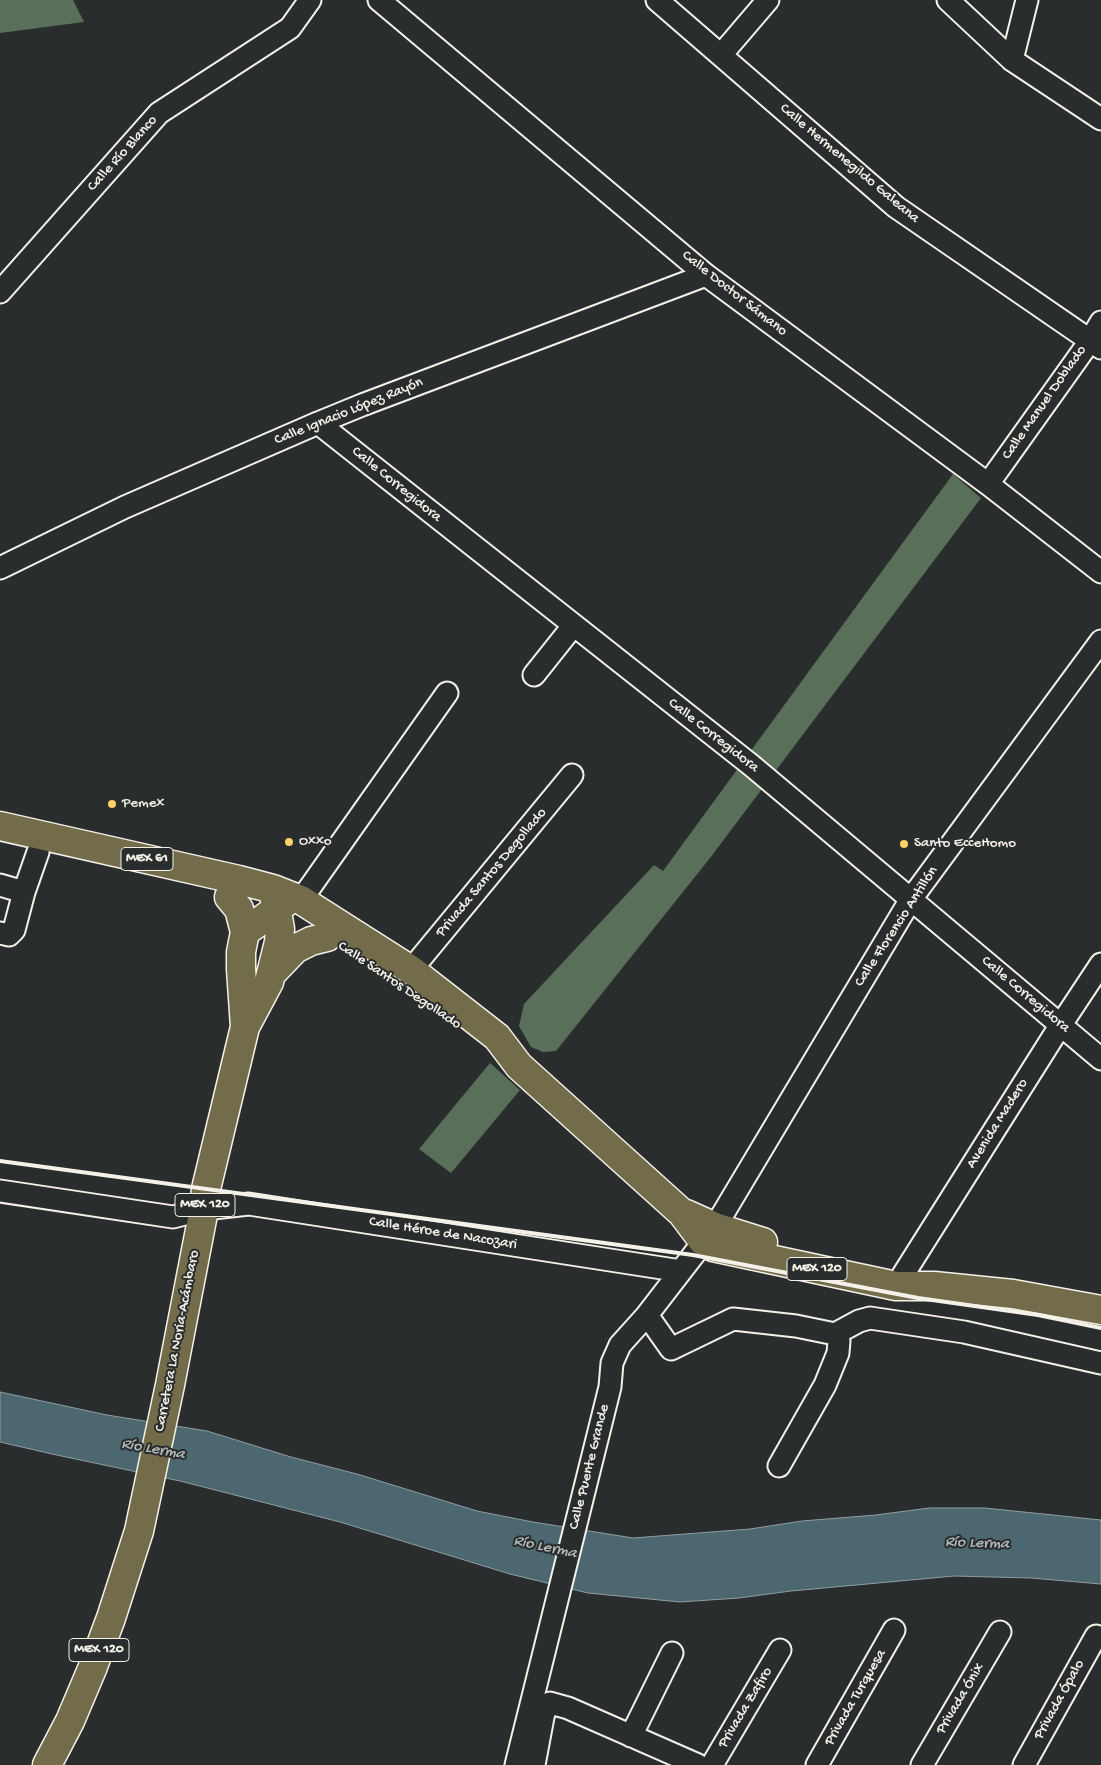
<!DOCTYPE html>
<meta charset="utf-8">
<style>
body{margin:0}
canvas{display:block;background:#2a2d2e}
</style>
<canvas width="1101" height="1765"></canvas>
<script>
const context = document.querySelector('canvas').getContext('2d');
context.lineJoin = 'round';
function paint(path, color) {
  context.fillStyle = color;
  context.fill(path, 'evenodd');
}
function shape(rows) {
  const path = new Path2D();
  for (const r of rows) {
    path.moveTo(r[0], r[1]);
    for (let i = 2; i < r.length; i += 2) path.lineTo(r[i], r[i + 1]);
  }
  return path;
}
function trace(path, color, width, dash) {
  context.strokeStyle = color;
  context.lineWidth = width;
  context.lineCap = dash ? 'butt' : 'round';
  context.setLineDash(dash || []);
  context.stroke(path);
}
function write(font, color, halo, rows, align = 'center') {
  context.font = font + ' "Gochi Hand",sans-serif';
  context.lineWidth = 4;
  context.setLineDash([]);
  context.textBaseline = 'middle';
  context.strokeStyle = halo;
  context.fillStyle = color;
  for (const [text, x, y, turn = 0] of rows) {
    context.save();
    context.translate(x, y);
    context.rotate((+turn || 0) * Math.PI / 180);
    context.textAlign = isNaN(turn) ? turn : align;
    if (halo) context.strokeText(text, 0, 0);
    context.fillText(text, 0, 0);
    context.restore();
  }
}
paint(shape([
 [0,0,73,0,84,22,0,33],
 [953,474,981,498,710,858,556,1051,543,1052,531,1047,519,1026,524,1004,654,865,663,871],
 [490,1063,520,1090,451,1173,419,1149]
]), '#596f5a');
const water = shape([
 [0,1392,107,1415,207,1431,291,1457,357,1474,477,1511,533,1522,633,1538,750,1529,802,1521,876,1515,929,1508,985,1508,1101,1520,1101,1584,1031,1578,954,1576,791,1591,739,1598,680,1602,588,1593,510,1574,340,1522,180,1481,52,1454,0,1442,0,1392]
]);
paint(water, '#4c6770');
trace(water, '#8f9ea0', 1);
const minor = shape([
 [379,0,706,275,988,484,1101,572],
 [657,0,896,207,1101,348],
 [948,0,1012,60,1101,119],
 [721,55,768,0],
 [1012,60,1027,0],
 [0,292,159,113,290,28,310,0],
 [318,423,751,765,1101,1059],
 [988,484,1090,341,1101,322],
 [0,568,125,507,318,423,362,405,706,275],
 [534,675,573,626],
 [0,885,24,892],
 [301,900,447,693],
 [0,933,9,935,14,930,24,892,38,852],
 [411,970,572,775],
 [0,1191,173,1217,204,1209,249,1204,681,1271],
 [896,1286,1060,1026,1101,964],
 [647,1315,671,1349,733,1319,796,1326,835,1334,859,1321,870,1318,964,1332,1101,1363],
 [779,1466,825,1385,838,1353,839,1341,835,1334],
 [631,1736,672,1653],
 [516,1765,610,1387,612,1363,620,1345,647,1315,715,1227,911,899,1101,641],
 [534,1765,543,1717,546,1706,550,1703,568,1708,698,1765],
 [712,1765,780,1650],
 [817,1765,894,1630],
 [922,1765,1000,1632],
 [1024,1765,1096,1636]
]);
const major = shape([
 [0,826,239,880,273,889,301,900,411,970,497,1037,519,1066,682,1213,703,1241,713,1247,896,1286,934,1286,1013,1294,1101,1310],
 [229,897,239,909,245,932],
 [272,973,295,949,311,941,327,937],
 [245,1027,241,969,241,952,245,932,289,900],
 [686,1214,715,1227,763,1242],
 [47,1765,70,1721,92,1669,111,1618,139,1531,170,1385,204,1209,206,1189,245,1027,269,982,279,942,280,929,273,889]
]);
trace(minor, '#f4f1e8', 25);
trace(major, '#f4f1e8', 31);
trace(minor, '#2a2d2e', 21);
trace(major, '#736c4b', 28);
trace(shape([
 [0,1161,693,1255,918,1298,1038,1315,1101,1328]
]), '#f4f1e8', 4);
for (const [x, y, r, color] of [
 [112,804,5,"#ffd166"],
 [289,842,5,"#ffd166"],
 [904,844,5,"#ffd166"]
]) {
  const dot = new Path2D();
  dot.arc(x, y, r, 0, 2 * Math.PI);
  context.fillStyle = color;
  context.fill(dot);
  trace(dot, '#2a2d2e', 2);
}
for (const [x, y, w] of [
 [147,859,52],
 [205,1205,60],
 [817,1269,60],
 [99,1650,60]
]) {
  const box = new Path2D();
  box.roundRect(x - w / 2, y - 11.5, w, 23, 4);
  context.fillStyle = '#2a2d2e';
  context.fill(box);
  trace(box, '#f4f1e8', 1);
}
write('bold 14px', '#f4f1e8', null, [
 ["MEX 61",147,859],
 ["MEX 120",205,1205],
 ["MEX 120",817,1269],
 ["MEX 120",99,1650]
]);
write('15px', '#f4f1e8', '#2a2d2e', [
 ["Calle Río Blanco",123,154,-48],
 ["Calle Hermenegildo Galeana",849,164,40],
 ["Calle Doctor Sámano",734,294,38],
 ["Calle Manuel Doblado",1045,403,-55],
 ["Calle Ignacio López Rayón",349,412,-22],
 ["Calle Corregidora",396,485,39],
 ["Calle Corregidora",713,736,38],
 ["Privada Santos Degollado",492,873,-50],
 ["Calle Florencio Antillón",897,927,-57],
 ["Calle Santos Degollado",399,986,34],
 ["Calle Corregidora",1025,995,40],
 ["Avenida Madero",998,1124,-58],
 ["Calle Héroe de Nacozari",443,1234,9],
 ["Carretera La Noria-Acámbaro",178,1341,-79],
 ["Calle Puente Grande",590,1467,-76],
 ["Privada Turquesa",856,1698,-60],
 ["Privada Ónix",961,1699,-59],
 ["Privada Ópalo",1060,1700,-61],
 ["Privada Zafiro",746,1708,-59]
]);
write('15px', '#f4f1e8', '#2a2d2e', [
 ["Pemex",122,804],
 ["Oxxo",299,842],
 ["Santo EcceHomo",914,844]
], 'left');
write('italic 16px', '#b1bab8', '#2a2d2e', [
 ["Río Lerma",153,1450,10],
 ["Río Lerma",977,1544,2],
 ["Río Lerma",545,1548,12]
]);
</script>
